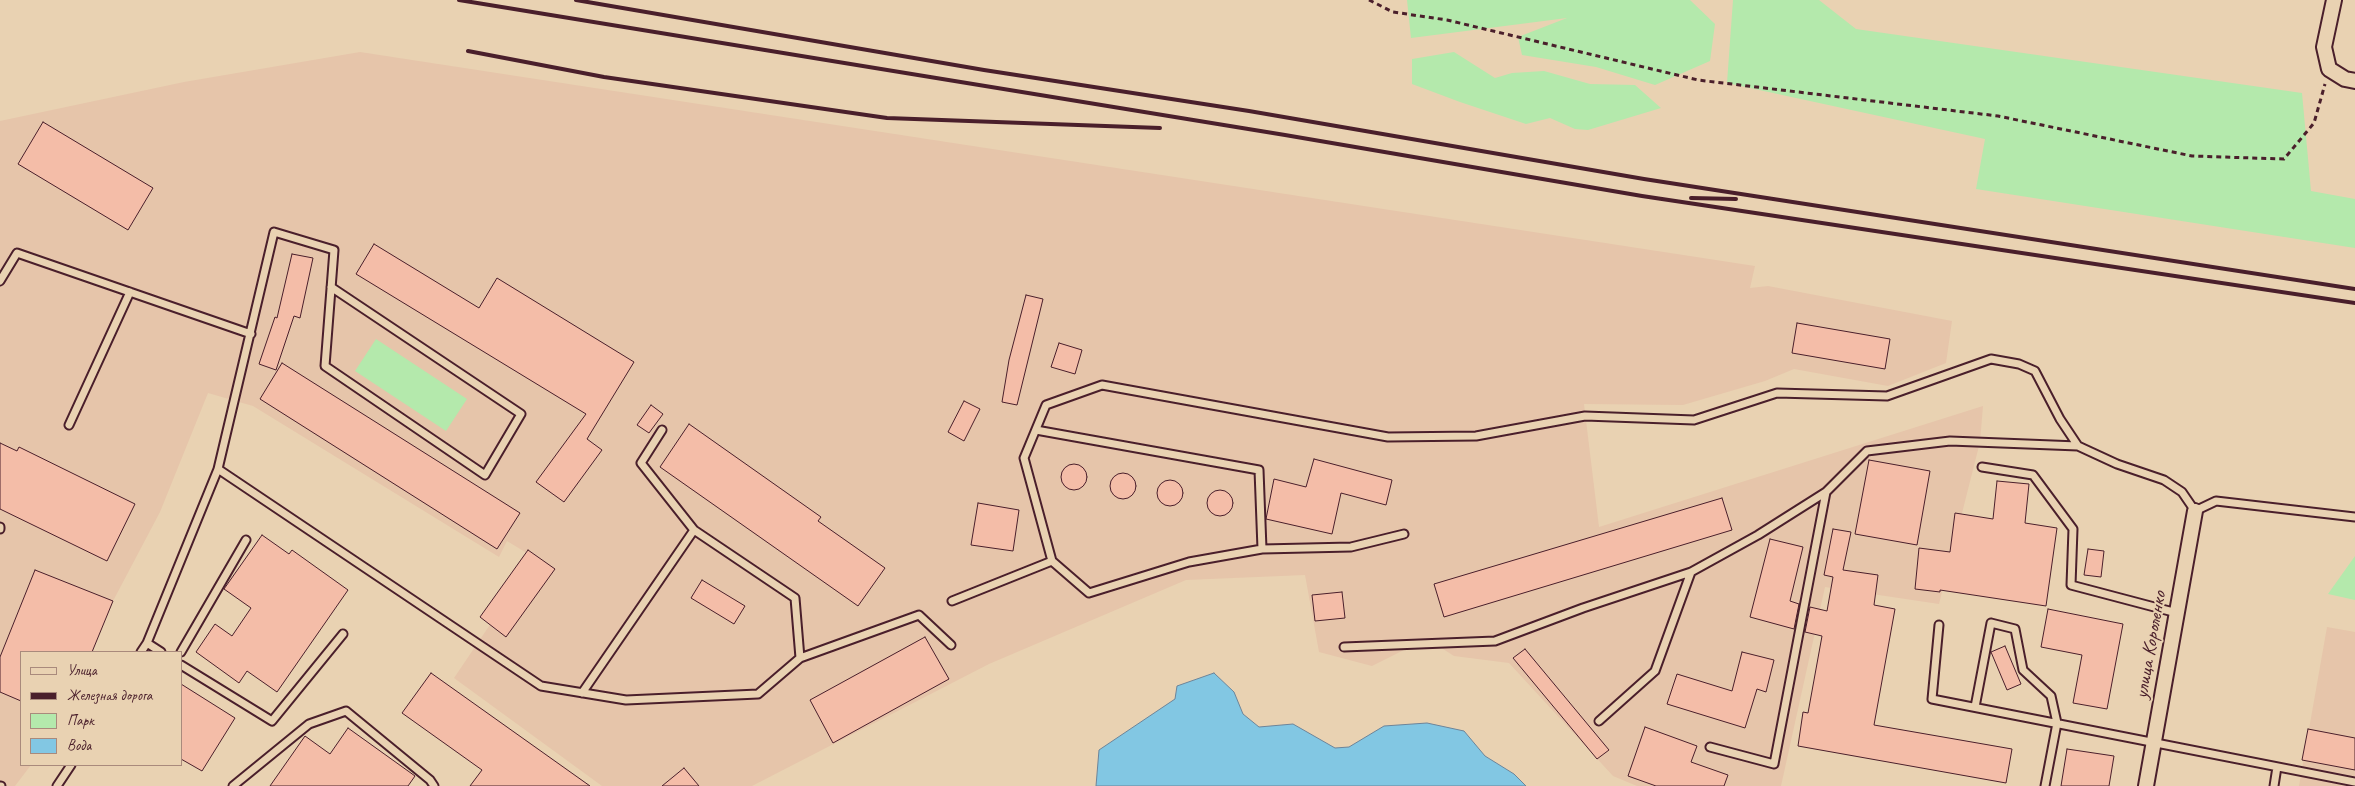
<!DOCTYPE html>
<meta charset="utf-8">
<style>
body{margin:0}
#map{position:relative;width:2355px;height:786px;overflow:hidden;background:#e9d2b2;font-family:Caveat,sans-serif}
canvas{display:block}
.legend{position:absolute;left:20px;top:651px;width:162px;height:115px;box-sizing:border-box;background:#e9d2b2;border:1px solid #a98a7c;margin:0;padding:6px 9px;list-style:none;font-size:15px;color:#4a1f2b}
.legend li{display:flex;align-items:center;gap:10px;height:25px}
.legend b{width:25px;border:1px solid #a98a7c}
</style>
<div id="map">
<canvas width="2355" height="786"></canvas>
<ul class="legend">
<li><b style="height:6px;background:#e9d2b2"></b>Улица</li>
<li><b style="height:6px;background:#4a1f2b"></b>Железная дорога</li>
<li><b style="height:14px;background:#b4e9ac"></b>Парк</li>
<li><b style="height:14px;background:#82c7e3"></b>Вода</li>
</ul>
</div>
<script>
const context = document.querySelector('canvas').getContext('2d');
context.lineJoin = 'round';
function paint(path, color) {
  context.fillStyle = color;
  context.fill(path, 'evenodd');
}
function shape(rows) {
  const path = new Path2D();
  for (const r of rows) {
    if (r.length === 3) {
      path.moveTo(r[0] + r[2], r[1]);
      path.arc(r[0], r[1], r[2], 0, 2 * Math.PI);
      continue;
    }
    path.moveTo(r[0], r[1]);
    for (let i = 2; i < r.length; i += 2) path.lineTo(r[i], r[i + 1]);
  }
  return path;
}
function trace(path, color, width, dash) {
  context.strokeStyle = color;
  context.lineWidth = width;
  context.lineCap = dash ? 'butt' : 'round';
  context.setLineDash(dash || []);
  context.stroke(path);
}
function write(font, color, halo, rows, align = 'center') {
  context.font = font + ' Caveat,sans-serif';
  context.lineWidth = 4;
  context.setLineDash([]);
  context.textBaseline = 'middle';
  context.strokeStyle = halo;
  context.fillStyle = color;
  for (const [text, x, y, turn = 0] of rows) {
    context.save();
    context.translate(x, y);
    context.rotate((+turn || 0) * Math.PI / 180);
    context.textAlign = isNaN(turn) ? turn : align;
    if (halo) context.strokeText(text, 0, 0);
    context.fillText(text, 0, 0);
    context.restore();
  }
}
paint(shape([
 [360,52,1755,266,1750,288,1768,286,1952,321,1946,363,1888,386,1794,369,1765,381,1683,405,1584,404,1599,527,1983,406,1980,442,1939,604,1825,587,1781,786,1637,786,1613,776,1509,663,1454,656,1440,647,1406,649,1372,666,1319,652,1305,575,1186,580,989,664,752,786,602,786,454,678,535,558,507,541,499,557,253,406,208,393,160,512,113,601,92,652,21,652,21,765,31,765,15,786,0,786,0,121,184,82],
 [2327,627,2355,632,2355,786,2299,786]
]), '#e6c5aa');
paint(shape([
 [1407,0,1690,0,1715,24,1710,61,1655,85,1596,67,1522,55,1518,37,1567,18,1411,38],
 [1733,0,1819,0,1856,29,2302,93,2311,191,2355,199,2355,248,1976,189,1985,139,1727,83],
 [1454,52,1495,78,1512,73,1544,71,1590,84,1635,85,1661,108,1588,130,1575,129,1550,118,1526,124,1460,102,1412,84,1412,59],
 [376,339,467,399,446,431,355,371],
 [2355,556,2355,600,2328,594]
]), '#b4e9ac');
const water = shape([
 [1214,673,1234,692,1243,714,1259,727,1293,724,1335,748,1349,747,1384,726,1427,723,1464,731,1485,756,1514,774,1526,786,1096,786,1099,750,1175,699,1177,686,1214,673]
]);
paint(water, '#82c7e3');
trace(water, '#6c8499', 1);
const building = shape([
 [43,122,153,188,128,230,18,164,43,122],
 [374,244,479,308,497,278,634,362,587,439,602,450,564,502,536,482,586,414,356,274,374,244],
 [292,254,313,258,300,318,294,316,276,370,259,364,275,317,277,318,292,254],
 [1026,295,1043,299,1017,405,1002,402,1009,360,1026,295],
 [1797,323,1890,339,1885,369,1792,353,1797,323],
 [1059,343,1082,350,1075,374,1051,367,1059,343],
 [282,363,520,513,497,549,260,399,282,363],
 [964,401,980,409,964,441,948,432,964,401],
 [651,405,663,414,649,433,637,425,651,405],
 [689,424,821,517,818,521,885,568,858,606,660,467,689,424],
 [0,443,17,451,19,447,135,504,107,561,0,509,0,443],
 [1314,459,1392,480,1386,505,1341,493,1332,534,1266,519,1274,479,1306,487,1314,459],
 [1869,460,1930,471,1917,545,1855,534,1869,460],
 [1074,477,13],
 [1123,486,13],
 [1170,493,13],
 [1997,481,2029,484,2025,523,2057,528,2046,606,1940,590,1940,592,1915,589,1919,548,1950,552,1955,513,1993,519,1997,481],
 [1220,503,13],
 [1722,498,1732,530,1444,617,1434,584,1722,498],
 [978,503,1019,510,1013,551,971,545,978,503],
 [1833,529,1851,532,1843,570,1878,575,1874,605,1895,609,1874,725,2012,749,2006,783,1798,746,1803,712,1808,713,1822,636,1805,632,1810,607,1827,611,1833,577,1824,575,1833,529],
 [262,535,289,554,292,550,348,590,277,692,247,671,239,683,196,652,215,624,232,636,251,608,224,589,262,535],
 [1770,539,1803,547,1790,601,1799,604,1794,629,1750,617,1770,539],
 [2088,549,2104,551,2101,577,2084,575,2088,549],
 [528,550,555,569,506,637,480,617,528,550],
 [35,570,113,601,92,652,21,652,21,701,0,692,0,657,35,570],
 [702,580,745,606,734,624,691,598,702,580],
 [1342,592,1345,618,1315,621,1312,595,1342,592],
 [2048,609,2123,624,2107,709,2073,703,2082,655,2041,647,2048,609],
 [925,637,949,679,833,743,810,700,925,637],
 [2005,646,2021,684,2007,690,1991,652,2005,646],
 [1525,649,1609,750,1597,759,1513,658,1525,649],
 [1742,652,1774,660,1766,692,1757,689,1745,728,1667,704,1677,674,1732,691,1742,652],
 [431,673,590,786,470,786,482,770,402,713,431,673],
 [181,684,235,718,202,771,181,759,181,684],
 [1645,727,1697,746,1691,762,1728,775,1724,786,1656,786,1628,776,1645,727],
 [348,728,415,776,408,786,270,786,305,736,330,754,348,728],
 [2308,729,2355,738,2355,770,2302,760,2308,729],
 [2067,749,2114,756,2109,786,2061,786,2067,749],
 [684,768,699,786,662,786,684,768]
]);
paint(building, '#f4bda8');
trace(building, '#4a1f2b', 1);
const service = shape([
 [0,281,17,253,251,334],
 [69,425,130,292],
 [1036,430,1259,470,1262,549],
 [1982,467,2033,475,2073,529,2071,585,2177,613],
 [218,469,541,686,626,700,758,694,800,658,795,598,694,530,641,463,662,430],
 [0,529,0,527],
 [1404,534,1351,547,1262,549,1189,562,1089,593,1052,561,1024,458,1046,405,1102,385,1388,437,1476,436,1585,416,1694,420,1777,393,1887,396,1991,359,2019,364,2035,371,2060,419,2078,446,2117,464,2164,480,2182,492,2195,511,2216,501,2355,517],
 [952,601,1052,561],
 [1939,625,1932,699,2355,782],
 [147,643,161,652],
 [1344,647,1495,641,1583,608,1691,572,1758,535,1826,492,1867,451,1950,441,2078,446],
 [141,652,147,643,218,469,274,232,334,250,325,366,485,475,521,414,331,287],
 [181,652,246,540],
 [800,658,919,615,951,645],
 [181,665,272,721,343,634],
 [582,693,694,530],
 [1975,707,1991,623,2015,629,2023,670,2051,696,2057,723,2045,786],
 [1599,721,1655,671,1691,572],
 [1710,747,1774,764,1826,492],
 [0,786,1,786],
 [57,786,71,765],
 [233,786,309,724,346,711,430,780,434,786],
 [2274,786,2277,767]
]);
const minor = shape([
 [2334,0,2324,47,2329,69,2345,79,2355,81],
 [2146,786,2195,511]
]);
trace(service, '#4a1f2b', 11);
trace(minor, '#4a1f2b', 18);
trace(shape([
 [1369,0,1393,12,1447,20,1698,80,1998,116,2192,156,2284,159,2314,123,2325,84]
]), '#4a1f2b', 3, [5, 4]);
trace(service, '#e9d2b2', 7);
trace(minor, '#e9d2b2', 14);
trace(shape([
 [459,0,1285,135,1642,196,2355,303],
 [576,0,984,70,1249,111,1644,179,2355,289],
 [468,51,604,77,887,118,1160,128],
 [1691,198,1736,199]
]), '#4a1f2b', 4);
write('20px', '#4a1f2b', '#e9d2b2', [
 ["улица Короленко",2151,645,-80]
]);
</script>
